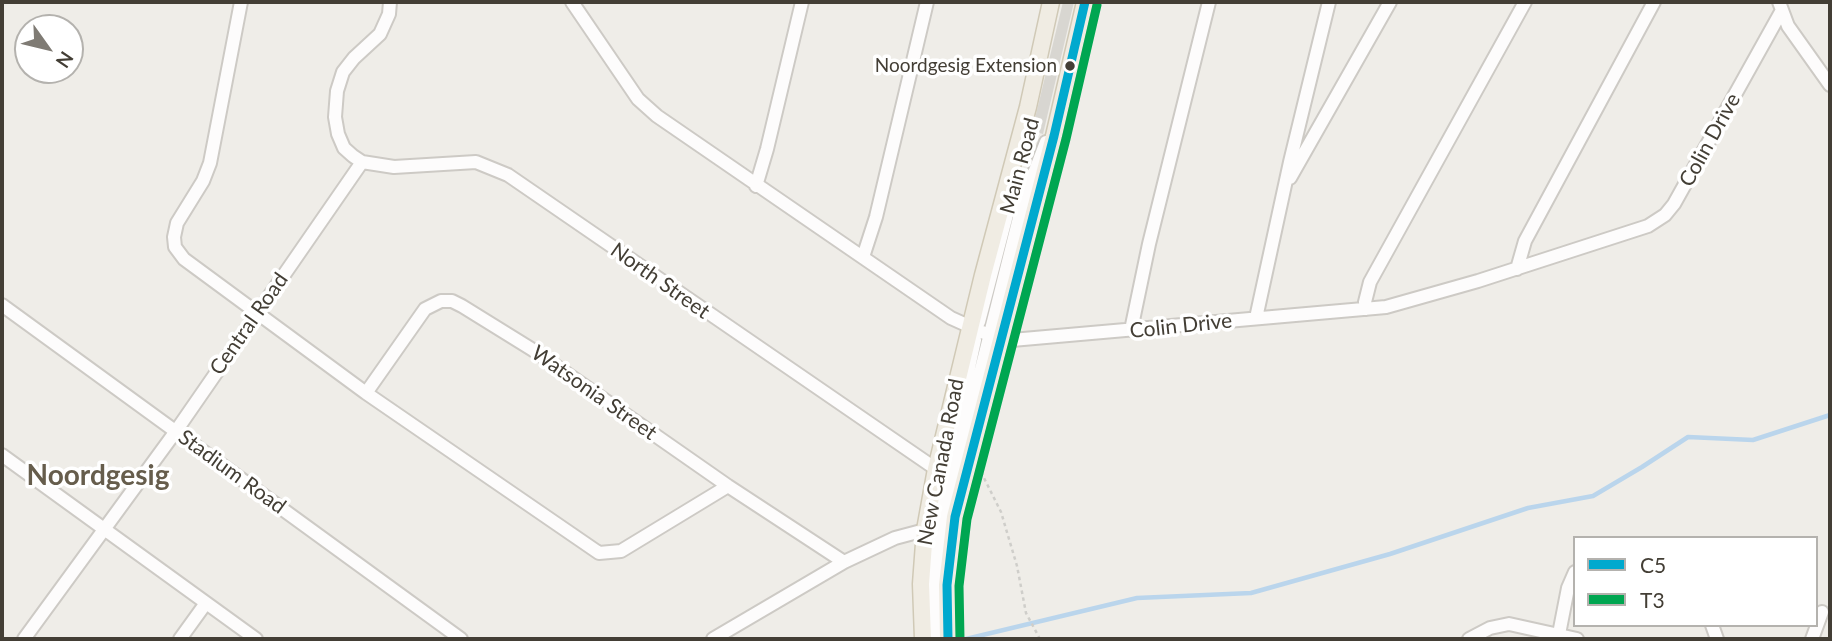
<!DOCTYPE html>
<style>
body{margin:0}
#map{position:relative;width:1832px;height:641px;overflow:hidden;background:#efede8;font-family:Lato,sans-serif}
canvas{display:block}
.frame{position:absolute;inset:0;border:4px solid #433e35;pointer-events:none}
.legend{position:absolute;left:1573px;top:536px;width:245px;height:91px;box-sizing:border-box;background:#fff;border:2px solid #b4b2ae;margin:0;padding:9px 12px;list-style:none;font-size:21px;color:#433e35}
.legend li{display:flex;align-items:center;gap:14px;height:35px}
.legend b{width:35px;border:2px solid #b4b2ae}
.north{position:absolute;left:14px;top:14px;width:70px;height:70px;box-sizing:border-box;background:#fff;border:2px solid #b4b2ae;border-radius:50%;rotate:124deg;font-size:19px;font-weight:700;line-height:28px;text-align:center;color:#433e35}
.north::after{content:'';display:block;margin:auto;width:24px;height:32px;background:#7f7b74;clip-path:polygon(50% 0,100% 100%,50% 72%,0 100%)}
</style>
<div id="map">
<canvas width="1832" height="641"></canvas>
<div class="frame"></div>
<ul class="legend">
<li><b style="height:9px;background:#00a9ce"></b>C5</li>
<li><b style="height:9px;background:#00a651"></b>T3</li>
</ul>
<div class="north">N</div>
</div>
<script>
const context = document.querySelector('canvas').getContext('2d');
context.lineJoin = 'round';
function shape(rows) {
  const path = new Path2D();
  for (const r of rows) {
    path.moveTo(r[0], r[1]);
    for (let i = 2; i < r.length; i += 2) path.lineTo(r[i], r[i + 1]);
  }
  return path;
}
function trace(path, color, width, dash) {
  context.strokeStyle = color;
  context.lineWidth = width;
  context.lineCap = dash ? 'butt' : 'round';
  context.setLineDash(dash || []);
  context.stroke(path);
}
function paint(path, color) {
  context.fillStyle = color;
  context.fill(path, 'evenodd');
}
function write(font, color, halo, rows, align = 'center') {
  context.font = font + ' Lato,sans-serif';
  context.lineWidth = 7;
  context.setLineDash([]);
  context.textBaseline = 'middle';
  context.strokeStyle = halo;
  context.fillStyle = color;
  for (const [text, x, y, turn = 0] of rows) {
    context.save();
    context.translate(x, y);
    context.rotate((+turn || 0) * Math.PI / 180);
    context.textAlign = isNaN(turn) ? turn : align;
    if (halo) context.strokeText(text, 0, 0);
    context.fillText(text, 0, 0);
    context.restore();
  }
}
trace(shape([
 [966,639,1137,598,1251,593,1390,554,1528,508,1593,496,1642,467,1688,437,1753,440,1830,415]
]), '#bad5ec', 4.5);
paint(shape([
 [1063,2,1074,2,1043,134,1032,131]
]), '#d8d6d1');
const minor = shape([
 [241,2,210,163,203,181,177,223,174,237,175,247,184,259,366,393,599,553,621,551,728,486],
 [390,2,389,14,380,34,354,58,343,72,337,91,335,117,338,134,344,148,353,156,362,162,394,167,476,162,508,175,936,469],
 [572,2,638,99,657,116,951,318,991,336,1012,340,1386,307,1478,281,1648,226,1665,215,1674,204,1781,12],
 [1779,2,1788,26,1830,85],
 [1290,178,1390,2],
 [756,186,767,149,802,2],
 [863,257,876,217,927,2],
 [1517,269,1525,241,1654,2],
 [2,305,461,639],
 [1366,309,1365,302,1370,282,1525,2],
 [1256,318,1290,162,1329,2],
 [979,322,1015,184],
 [1131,330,1149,244,1209,2],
 [366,393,425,309,441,301,452,301,462,306,533,350,728,486,844,562],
 [2,455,256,639],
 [1712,625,1717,639],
 [940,632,939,578,943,537,951,489,1023,202,1046,142],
 [1559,634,1568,588,1575,572],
 [24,639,176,431,362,162],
 [180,639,206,603],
 [713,639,844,562,895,538,925,530],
 [932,639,930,581,934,529,975,340],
 [1469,639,1490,628,1509,624,1577,639],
 [1812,639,1822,612]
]);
const major = shape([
 [923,639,921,584,925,530,936,469,983,275,1028,107,1051,2],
 [948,639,947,585,955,517,1054,136,1085,2]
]);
trace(minor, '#cdcac5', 16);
trace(major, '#d0c9b6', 19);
trace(shape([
 [981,472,1001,512,1017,566,1026,613,1040,639]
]), '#cfceca', 2.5, [3.5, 3.5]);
trace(minor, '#fdfcfc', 12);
trace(major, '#f0ece3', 16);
trace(shape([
 [948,639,947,585,955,517,1054,136,1085,2]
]), '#00a9ce', 9);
trace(shape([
 [960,639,959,586,967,519,1066,139,1097,5]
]), '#00a651', 9);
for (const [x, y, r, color] of [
 [1070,66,6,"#433e35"]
]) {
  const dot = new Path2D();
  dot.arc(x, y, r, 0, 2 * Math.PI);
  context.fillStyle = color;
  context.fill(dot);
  trace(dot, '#fff', 2.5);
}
write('19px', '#433e35', '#fff', [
 ["Noordgesig Extension",1057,66]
], 'right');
write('21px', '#433e35', '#fff', [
 ["Colin Drive",1710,140,-61],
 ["Main Road",1020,166,-75],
 ["North Street",660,281,35],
 ["Central Road",249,324,-55],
 ["Colin Drive",1181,326,-6],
 ["Watsonia Street",594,393,35],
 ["New Canada Road",941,462,-79],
 ["Stadium Road",232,472,36]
]);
write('bold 28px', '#665d4c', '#fff', [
 ["Noordgesig",98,476]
]);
</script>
